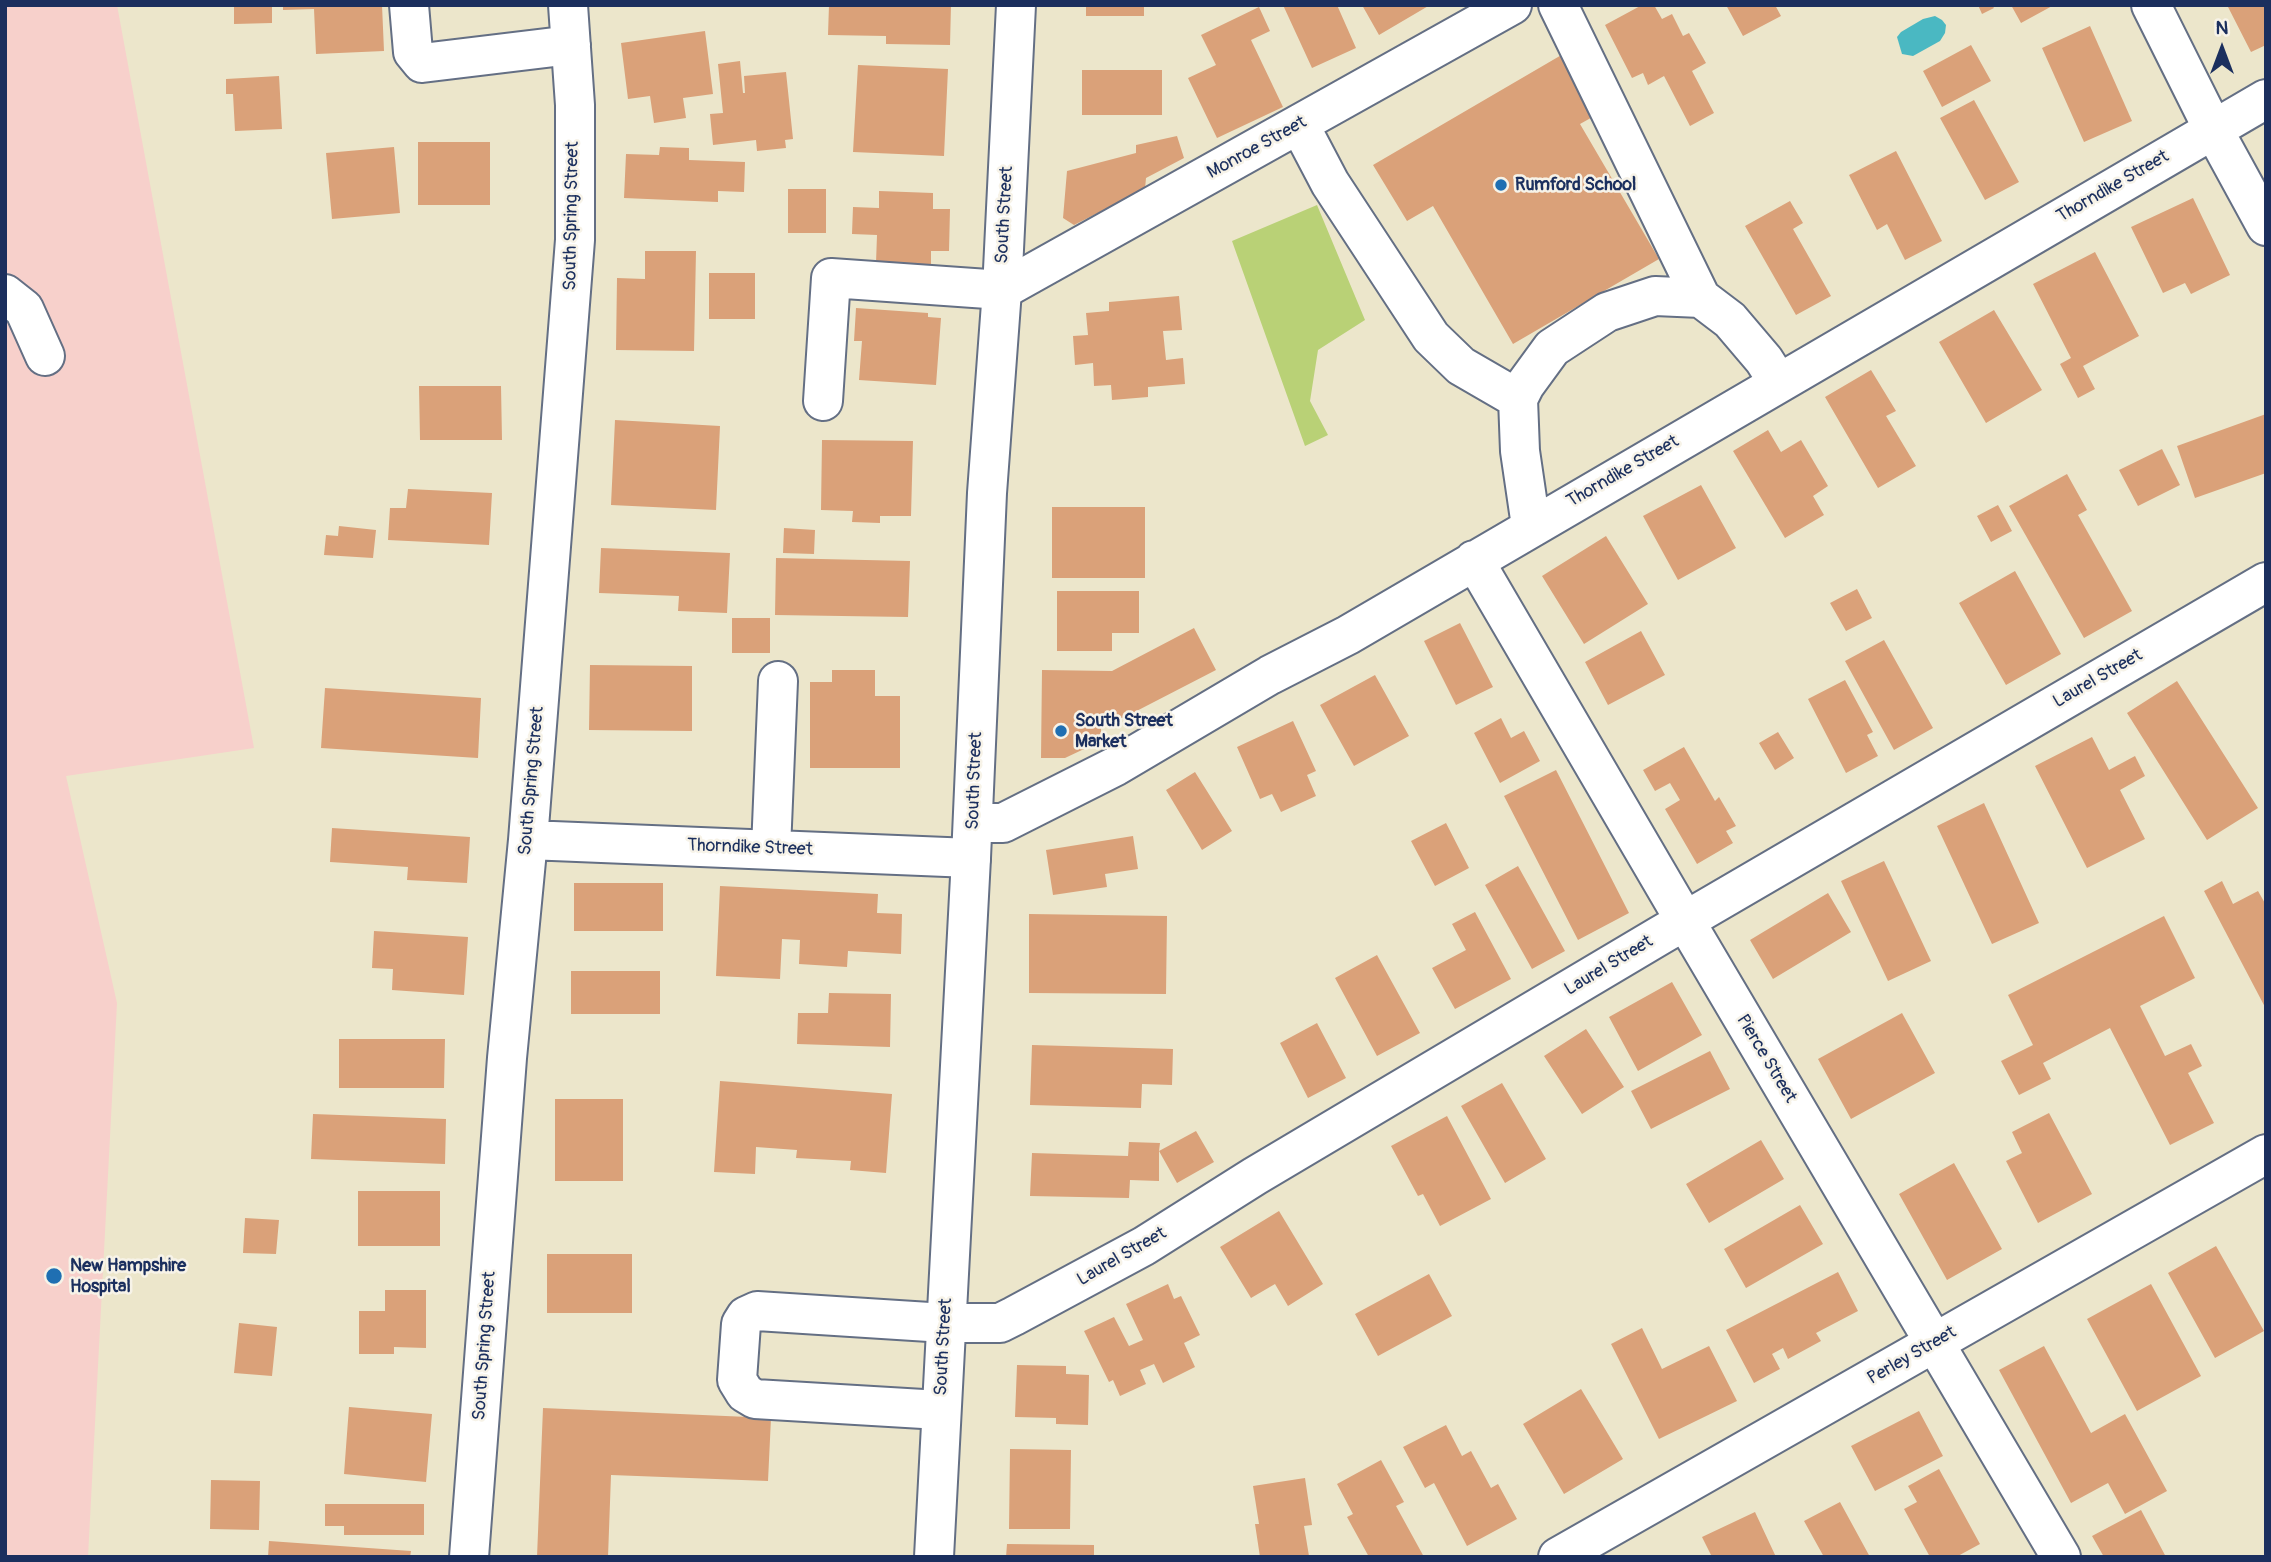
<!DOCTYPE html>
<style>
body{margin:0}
#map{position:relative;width:2271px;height:1562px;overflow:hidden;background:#ece6cb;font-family:Pangolin,sans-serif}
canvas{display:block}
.frame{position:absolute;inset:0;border:7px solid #1b2f5e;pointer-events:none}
.north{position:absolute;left:2187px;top:14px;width:70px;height:70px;-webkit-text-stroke:5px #f7f3e8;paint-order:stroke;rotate:0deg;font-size:19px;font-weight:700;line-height:28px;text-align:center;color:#1b2f5e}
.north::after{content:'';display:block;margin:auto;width:24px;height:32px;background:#1b2f5e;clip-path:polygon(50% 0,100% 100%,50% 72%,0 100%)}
</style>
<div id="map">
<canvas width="2271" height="1562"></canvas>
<div class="frame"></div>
<div class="north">N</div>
</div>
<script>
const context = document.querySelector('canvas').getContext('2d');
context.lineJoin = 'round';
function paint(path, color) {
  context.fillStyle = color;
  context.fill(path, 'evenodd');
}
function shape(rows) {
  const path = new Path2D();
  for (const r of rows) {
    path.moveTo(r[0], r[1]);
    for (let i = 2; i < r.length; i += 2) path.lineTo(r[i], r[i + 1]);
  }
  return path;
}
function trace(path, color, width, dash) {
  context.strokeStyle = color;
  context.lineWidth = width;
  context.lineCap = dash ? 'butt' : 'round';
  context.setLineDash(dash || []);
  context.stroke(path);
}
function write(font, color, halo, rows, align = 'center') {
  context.font = font + ' Pangolin,sans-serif';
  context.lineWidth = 5;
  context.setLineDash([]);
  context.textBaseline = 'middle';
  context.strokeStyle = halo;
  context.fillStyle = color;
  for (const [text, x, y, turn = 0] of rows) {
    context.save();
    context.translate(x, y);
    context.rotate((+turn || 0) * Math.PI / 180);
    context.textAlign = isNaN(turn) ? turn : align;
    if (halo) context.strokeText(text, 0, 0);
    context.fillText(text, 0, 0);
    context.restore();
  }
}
paint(shape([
 [5,5,117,5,254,748,66,776,117,1003,88,1557,5,1557]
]), '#f7d0cb');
paint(shape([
 [1317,205,1365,320,1318,350,1310,401,1328,435,1305,446,1232,241]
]), '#b9d176');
paint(shape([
 [1935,16,1942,20,1946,25,1945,33,1940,41,1913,56,1902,54,1897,37,1901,32,1923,19]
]), '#4ab8c2');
paint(shape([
 [234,5,272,5,272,23,234,24],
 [283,5,382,5,384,51,316,54,314,9,283,10],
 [829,5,951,5,950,45,886,44,886,36,828,35],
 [1086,5,1144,5,1144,16,1086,16],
 [1283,5,1337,5,1356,48,1312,68],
 [1362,5,1430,5,1379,35],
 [1642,5,1654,5,1662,19,1672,14,1683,36,1689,33,1706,63,1692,71,1714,113,1690,126,1664,76,1648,85,1643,73,1632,78,1605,25],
 [1726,5,1775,5,1781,16,1743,36],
 [1978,5,1992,5,1994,8,1982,14],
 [2011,5,2054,5,2021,23],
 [2227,5,2266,5,2266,45,2251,52],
 [1259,7,1270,31,1251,40,1283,107,1217,138,1188,78,1216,65,1201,35],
 [2090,26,2132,121,2084,142,2042,48],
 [705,31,713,94,683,98,686,118,654,123,650,96,628,99,621,43],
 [1971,45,1991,81,1942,107,1923,71],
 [1570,50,1605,110,1580,124,1659,259,1513,344,1433,206,1407,221,1373,165],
 [740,61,743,93,745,93,744,76,786,72,793,139,785,140,786,148,757,151,756,140,713,145,710,114,723,113,718,64],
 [858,65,948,69,944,156,853,152],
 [1082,70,1162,70,1162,115,1082,115],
 [279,76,282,129,235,131,233,94,226,94,226,79],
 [1974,100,2019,182,1985,200,1940,118],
 [1177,136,1184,158,1146,178,1145,189,1074,225,1063,218,1067,171,1136,153,1136,145],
 [418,142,490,142,490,205,418,205],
 [394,147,400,213,332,219,326,153],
 [660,147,689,148,689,160,745,162,744,192,718,191,718,202,624,198,626,154,659,155],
 [1896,151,1942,241,1905,260,1887,224,1877,230,1849,175],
 [788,189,826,189,826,233,788,233],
 [879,191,933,193,933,209,950,209,949,251,931,251,931,265,876,263,877,235,852,234,853,207,879,208],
 [2193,198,2230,275,2191,294,2185,283,2163,293,2131,227],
 [1790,201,1803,223,1793,229,1831,296,1796,315,1745,226],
 [645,251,696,251,694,351,616,350,617,278,645,279],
 [2095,252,2139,336,2083,366,2095,389,2078,398,2060,364,2071,358,2033,284],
 [709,273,755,273,755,319,709,319],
 [1179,296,1182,330,1163,331,1166,360,1183,358,1185,384,1148,387,1148,397,1112,400,1111,385,1094,386,1093,363,1075,365,1073,336,1088,335,1086,313,1109,311,1109,302],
 [856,308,928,313,928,317,941,318,936,385,859,380,862,341,854,341],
 [1994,310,2042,390,1986,423,1939,342],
 [1871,370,1896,411,1886,416,1916,466,1878,488,1825,397],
 [419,386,501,386,502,440,420,440],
 [2266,414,2266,473,2195,498,2177,446],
 [615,420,720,426,716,510,611,505],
 [1768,430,1781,452,1801,440,1828,486,1813,496,1824,515,1785,538,1733,451],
 [822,440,913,441,911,516,880,516,880,523,852,522,853,511,821,510],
 [2162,449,2180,485,2138,506,2119,470],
 [2067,474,2087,510,2078,515,2132,611,2084,638,2009,506],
 [1701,485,1736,548,1678,580,1643,516],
 [408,489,492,493,489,545,388,540,390,508,406,508],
 [1998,505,2012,531,1991,542,1977,516],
 [1052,507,1145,507,1145,578,1052,578],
 [339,526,376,530,373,558,324,555,326,535,338,536],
 [784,528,815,530,814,554,783,553],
 [1606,536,1648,604,1584,644,1542,576],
 [601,548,730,553,727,613,678,611,679,596,599,593],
 [776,558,910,561,908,617,775,615],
 [2015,571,2061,654,2006,685,1959,603],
 [1857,589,1872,618,1846,631,1830,603],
 [1057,591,1139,591,1139,633,1112,633,1112,651,1057,651],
 [732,618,770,618,770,653,732,653],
 [1460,623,1493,687,1456,705,1424,641],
 [1194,628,1216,670,1123,718,1101,718,1101,741,1065,758,1041,758,1042,670,1112,671],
 [1641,631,1665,675,1608,705,1585,662],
 [1884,640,1933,728,1894,750,1845,661],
 [590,665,692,666,692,731,589,730],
 [832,670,875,670,875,696,900,696,900,768,810,768,810,682,832,682],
 [1375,675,1409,736,1354,766,1320,705],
 [1845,680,1873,732,1867,735,1878,756,1846,773,1808,699],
 [2177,681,2258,808,2207,840,2127,713],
 [325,688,481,698,478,758,321,748],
 [1501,718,1511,738,1524,731,1540,761,1500,783,1474,733],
 [1293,721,1316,771,1307,775,1316,796,1281,812,1272,794,1260,799,1237,747],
 [1778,732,1794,758,1775,770,1759,743],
 [2092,737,2109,770,2135,756,2145,776,2120,790,2145,839,2087,868,2035,766],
 [1684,747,1715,801,1719,797,1736,826,1726,831,1733,843,1697,864,1665,809,1680,800,1670,783,1655,791,1643,770],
 [1556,770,1629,913,1578,940,1504,796],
 [1195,772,1232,831,1202,850,1166,790],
 [1984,803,2039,923,1992,944,1937,826],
 [1446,823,1469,868,1435,886,1411,841],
 [332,828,470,837,467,883,407,880,408,867,330,862],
 [1133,836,1138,869,1105,874,1107,887,1053,895,1046,850],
 [1884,861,1931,961,1888,981,1841,881],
 [1518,866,1565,951,1532,969,1485,885],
 [2222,881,2233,904,2258,891,2266,905,2266,1009,2204,891],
 [574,883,663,883,663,931,574,931],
 [720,886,878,894,877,913,902,914,901,954,848,951,847,967,799,964,800,940,782,939,780,979,716,976],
 [1828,893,1851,932,1773,979,1750,940],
 [1475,912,1511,979,1455,1009,1432,968,1466,950,1452,924],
 [1029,914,1167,916,1166,994,1029,993],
 [2164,916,2195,978,2140,1006,2165,1056,2191,1044,2202,1066,2188,1073,2214,1123,2170,1145,2110,1028,2043,1063,2051,1079,2019,1095,2001,1061,2033,1045,2008,995],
 [374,931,468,937,464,995,392,990,393,969,372,968],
 [1377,955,1420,1033,1377,1056,1335,978],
 [571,971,660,971,660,1014,571,1014],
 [1672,982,1702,1035,1638,1071,1609,1017],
 [829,993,891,994,890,1047,797,1044,798,1013,828,1013],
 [1902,1013,1935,1073,1851,1119,1818,1059],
 [1317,1023,1346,1078,1308,1098,1280,1043],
 [1586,1029,1624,1087,1582,1114,1544,1056],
 [339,1039,445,1039,444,1088,339,1088],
 [1032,1045,1173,1049,1172,1085,1142,1084,1141,1108,1030,1105],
 [1710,1051,1730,1089,1651,1129,1631,1091],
 [720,1081,892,1094,886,1173,850,1170,851,1161,796,1158,797,1150,756,1147,755,1174,714,1172],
 [1502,1083,1546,1159,1505,1183,1461,1106],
 [555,1099,623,1099,623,1181,555,1181],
 [2049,1113,2092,1194,2038,1223,2006,1161,2022,1153,2012,1132],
 [313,1114,446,1119,445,1164,311,1159],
 [1447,1116,1491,1199,1440,1226,1423,1194,1418,1196,1391,1146],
 [1196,1131,1214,1162,1177,1183,1159,1151,1159,1181,1130,1180,1129,1198,1030,1196,1032,1153,1128,1156,1129,1142,1160,1143,1159,1151],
 [1761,1140,1784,1179,1709,1223,1686,1184],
 [1954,1163,2002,1249,1947,1280,1899,1194],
 [358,1191,440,1191,440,1246,358,1246],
 [1800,1205,1823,1244,1746,1288,1724,1249],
 [1279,1211,1323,1284,1288,1306,1275,1284,1251,1298,1220,1247],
 [245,1218,279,1220,276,1254,243,1253],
 [2216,1246,2264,1331,2215,1358,2168,1273],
 [547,1254,632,1254,632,1313,547,1313],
 [1838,1272,1858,1311,1816,1333,1821,1341,1788,1359,1783,1348,1772,1354,1780,1369,1754,1383,1726,1330],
 [1429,1274,1452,1316,1378,1356,1355,1314],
 [1168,1284,1174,1299,1181,1296,1200,1335,1184,1343,1195,1367,1163,1383,1154,1364,1140,1370,1146,1384,1120,1396,1113,1380,1109,1382,1084,1331,1114,1317,1129,1346,1143,1340,1126,1304],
 [2151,1284,2201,1376,2137,1411,2087,1319],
 [385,1290,426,1290,426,1348,394,1347,394,1354,359,1354,359,1311,385,1311],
 [239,1323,277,1327,272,1376,234,1373],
 [1642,1328,1662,1369,1709,1346,1737,1401,1659,1439,1611,1344],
 [2044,1346,2091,1433,2125,1414,2167,1491,2125,1514,2108,1483,2071,1503,1999,1370],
 [1017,1365,1066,1366,1066,1374,1089,1375,1088,1425,1056,1424,1056,1418,1015,1417],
 [1581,1389,1623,1459,1564,1494,1523,1424],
 [349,1407,432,1414,426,1482,344,1474],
 [543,1408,771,1418,768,1481,611,1475,608,1557,537,1557],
 [1919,1411,1943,1456,1875,1491,1851,1446],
 [1446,1425,1462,1456,1471,1451,1491,1488,1498,1484,1517,1519,1467,1546,1434,1483,1425,1488,1403,1447],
 [1010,1449,1071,1450,1070,1529,1009,1529],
 [1381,1460,1404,1502,1396,1506,1424,1557,1369,1557,1347,1517,1353,1514,1337,1484],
 [1939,1469,1980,1544,1956,1557,1930,1557,1904,1509,1917,1502,1908,1486],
 [1305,1478,1312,1525,1304,1526,1309,1556,1260,1557,1255,1524,1259,1524,1253,1486],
 [211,1480,260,1481,259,1530,210,1529],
 [1840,1502,1870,1557,1824,1557,1804,1521],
 [325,1504,424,1504,424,1535,344,1535,344,1526,325,1526],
 [2141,1510,2166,1557,2104,1557,2092,1536],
 [1755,1512,1776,1557,1712,1557,1702,1537],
 [269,1541,411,1551,410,1557,268,1557],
 [1007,1544,1094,1545,1094,1557,1006,1557]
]), '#daa179');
const minor = shape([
 [409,5,413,52,422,63,571,45],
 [1558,5,1701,298,1730,320,1764,360,1778,382],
 [2151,5,2213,129,2266,226],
 [1299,124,1330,183,1431,337,1461,366,1518,399],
 [5,294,24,309,45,356],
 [823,401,831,278,1002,290,1512,5],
 [1531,526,1520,451,1518,399,1525,385,1552,348,1607,312,1655,296,1701,298],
 [1474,560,1674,902,2061,1557],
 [973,823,1003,823,1116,766,1270,675,1348,635,2266,99],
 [528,840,971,858],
 [771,849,778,681],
 [940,1410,755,1399,745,1393,737,1380,741,1324,746,1316,757,1311,945,1323,1000,1323,1014,1316,1144,1246,1255,1176,1659,936,2266,582],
 [469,1557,507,1058,528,840,575,240,575,105,568,5],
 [1558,1557,2266,1154]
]);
const major = shape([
 [934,1557,971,858,987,493,1002,290,1016,5]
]);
trace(minor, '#646f84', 42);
trace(major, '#646f84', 42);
trace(minor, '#fff', 38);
trace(major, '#fff', 38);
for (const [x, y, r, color] of [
 [1501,185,7,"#1f6fb2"],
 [1061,731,7,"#1f6fb2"],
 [54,1276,9,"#1f6fb2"]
]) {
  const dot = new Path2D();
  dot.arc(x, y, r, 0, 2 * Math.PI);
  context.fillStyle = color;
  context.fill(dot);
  trace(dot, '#f7f3e8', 2.5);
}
write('18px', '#1b2f5e', '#f7f3e8', [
 ["Monroe Street",1257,148,-29],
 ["Thorndike Street",2113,187,-30],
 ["South Street",1005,215,-87],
 ["South Spring Street",572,216,-89],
 ["Thorndike Street",1623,472,-30],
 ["Laurel Street",2098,679,-30],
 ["South Spring Street",532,781,-85],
 ["South Street",975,781,-88],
 ["Thorndike Street",750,848,2],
 ["Laurel Street",1609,966,-31],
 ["Pierce Street",1766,1059,59],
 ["Laurel Street",1122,1257,-30],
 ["South Spring Street",485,1346,-86],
 ["South Street",944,1347,-87],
 ["Perley Street",1912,1356,-30]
]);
write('bold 18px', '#1b2f5e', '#f7f3e8', [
 ["Rumford School",1515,185],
 ["South Street",1075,721],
 ["Market",1075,742],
 ["New Hampshire",70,1266],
 ["Hospital",70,1287]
], 'left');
</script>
